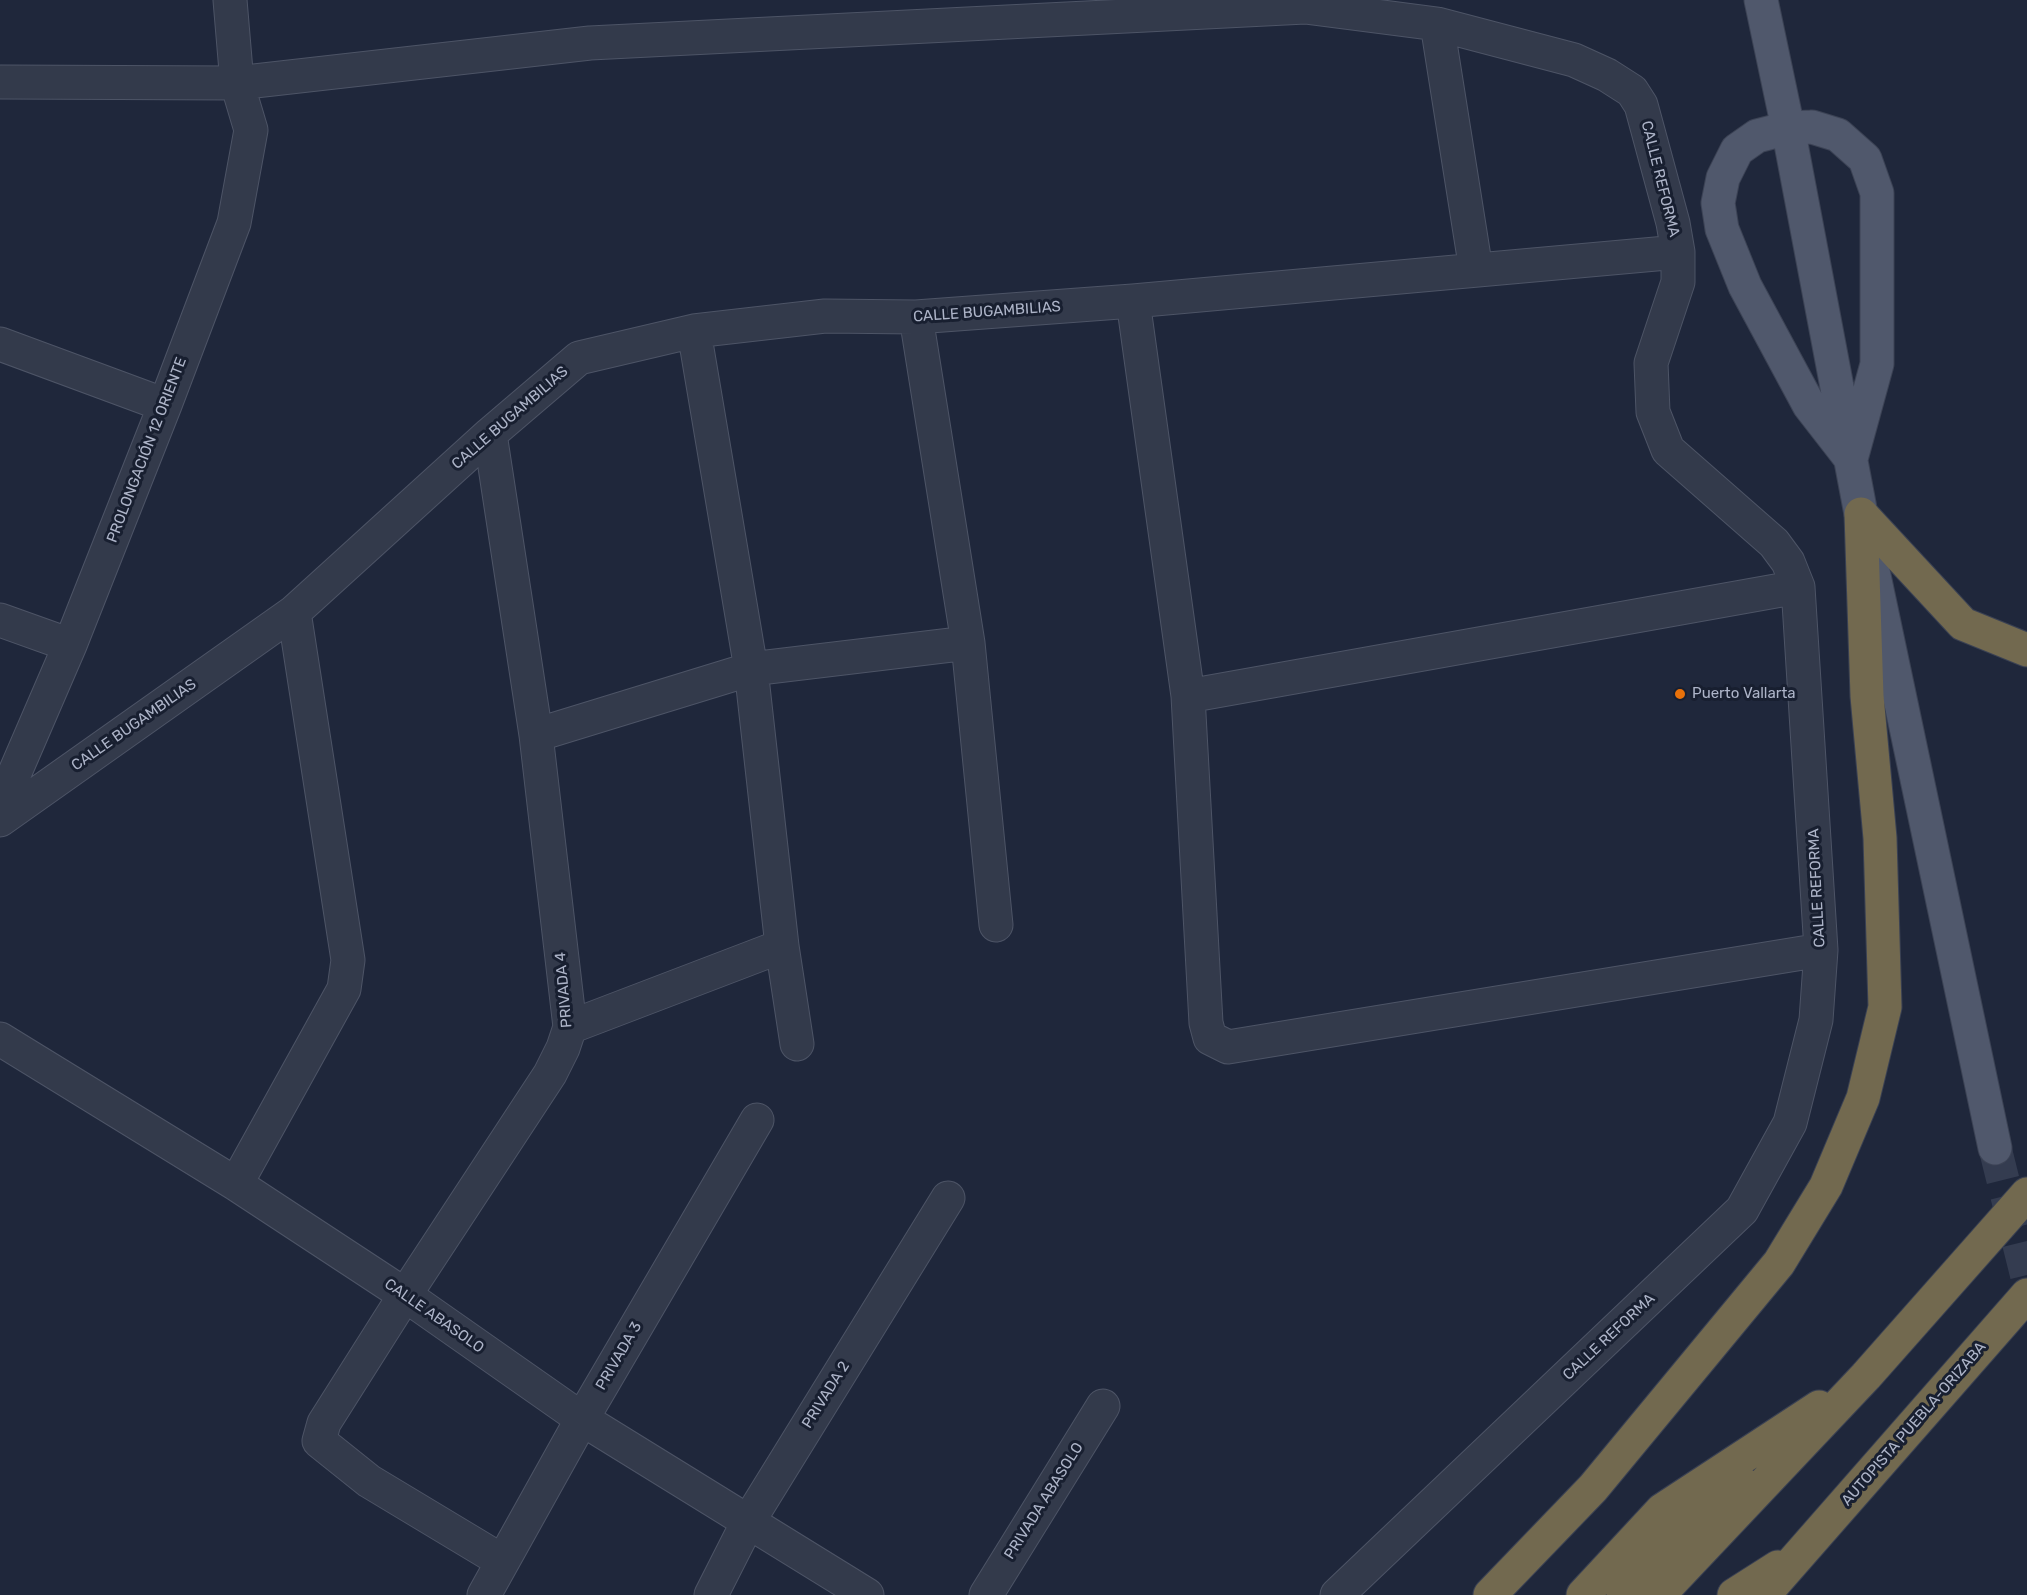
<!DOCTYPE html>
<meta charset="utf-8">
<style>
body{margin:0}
canvas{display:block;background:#1f273b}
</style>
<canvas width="2027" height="1595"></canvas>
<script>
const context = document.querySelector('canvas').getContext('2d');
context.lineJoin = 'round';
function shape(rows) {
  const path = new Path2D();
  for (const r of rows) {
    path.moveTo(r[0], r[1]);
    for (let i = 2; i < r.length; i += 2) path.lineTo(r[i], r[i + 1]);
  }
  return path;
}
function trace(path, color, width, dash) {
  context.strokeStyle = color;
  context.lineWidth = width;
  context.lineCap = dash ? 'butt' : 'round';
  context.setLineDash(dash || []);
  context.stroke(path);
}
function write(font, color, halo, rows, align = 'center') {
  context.font = font + ' Rubik,sans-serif';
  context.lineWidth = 6;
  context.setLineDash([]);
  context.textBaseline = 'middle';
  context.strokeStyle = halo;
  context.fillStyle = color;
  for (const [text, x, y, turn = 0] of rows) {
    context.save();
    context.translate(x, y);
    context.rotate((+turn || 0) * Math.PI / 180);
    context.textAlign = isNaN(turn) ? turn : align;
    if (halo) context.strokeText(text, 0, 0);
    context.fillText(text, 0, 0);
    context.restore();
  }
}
trace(shape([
 [1995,1148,2027,1277]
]), '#343c50', 33, [33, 16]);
const minor = shape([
 [1437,24,1476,270],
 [0,82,237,83,590,43,1305,7,1437,24,1574,60,1607,75,1632,91,1641,105,1673,223,1678,252,1678,282,1651,363,1653,412,1668,450,1774,543,1788,562,1798,587,1821,950,1816,1020,1790,1123,1742,1210,1337,1595],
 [1133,301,1188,696,1206,1023,1210,1038,1228,1047,1821,950],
 [916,317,968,643,996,925],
 [694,331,751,669,782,946,797,1044],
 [0,344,165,405],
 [490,434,536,735,570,1027,563,1048,550,1074,405,1295,324,1423,319,1441,369,1481,502,1561],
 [0,620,70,645],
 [1188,696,1798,587],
 [536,735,751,669,968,643],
 [0,807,70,645,165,405,234,223,251,130,237,83,230,0],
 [0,820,294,612,490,434,579,358,694,331,825,316,916,317,1133,301,1678,252],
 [570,1027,782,946],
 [0,1039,236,1184,405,1295,582,1419,867,1595],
 [236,1184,344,989,348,960,294,612],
 [484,1595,582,1419,757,1120],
 [711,1595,748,1522,948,1198],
 [986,1595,1103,1406]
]);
const primary = shape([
 [1761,0,1788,128,1861,514,1995,1148],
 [1812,127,1838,135,1865,159,1877,193,1877,364,1851,459,1809,405,1745,286,1722,229,1718,203,1723,178,1737,150,1757,136,1788,128,1812,127]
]);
const motorway = shape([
 [1861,514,1963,624,2027,650],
 [1490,1595,1593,1488,1779,1263,1826,1186,1863,1098,1885,1007,1880,838,1867,696,1861,514],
 [1583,1595,1662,1510,1819,1407],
 [1623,1595,1684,1530,1741,1482],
 [1659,1595,1866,1376,2027,1194],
 [1734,1595,1778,1567],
 [1764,1595,2027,1295]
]);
trace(minor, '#4d5466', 35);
trace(primary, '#3c4355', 35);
trace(motorway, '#3a4153', 35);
trace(minor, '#333a4b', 33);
trace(primary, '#50586c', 33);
trace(motorway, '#72694f', 33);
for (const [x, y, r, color] of [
 [1680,694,6,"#e8710a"]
]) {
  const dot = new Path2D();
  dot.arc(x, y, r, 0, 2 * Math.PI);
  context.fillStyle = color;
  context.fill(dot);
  trace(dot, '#181f30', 2);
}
write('15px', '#adb4c8', '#181f30', [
 ["CALLE REFORMA",1660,179,76],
 ["CALLE BUGAMBILIAS",987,312,-4],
 ["CALLE BUGAMBILIAS",510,418,-41],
 ["PROLONGACIÓN 12 ORIENTE",147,450,-69],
 ["CALLE BUGAMBILIAS",134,725,-35],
 ["CALLE REFORMA",1817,888,-93],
 ["PRIVADA 4",564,990,-95],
 ["CALLE ABASOLO",434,1316,35],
 ["CALLE REFORMA",1609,1337,-43],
 ["PRIVADA 3",619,1356,-60],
 ["PRIVADA 2",826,1395,-58],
 ["AUTOPISTA PUEBLA-ORIZABA",1914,1424,-49],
 ["PRIVADA ABASOLO",1044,1501,-58]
]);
write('15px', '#adb4c8', '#181f30', [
 ["Puerto Vallarta",1692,694]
], 'left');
</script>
